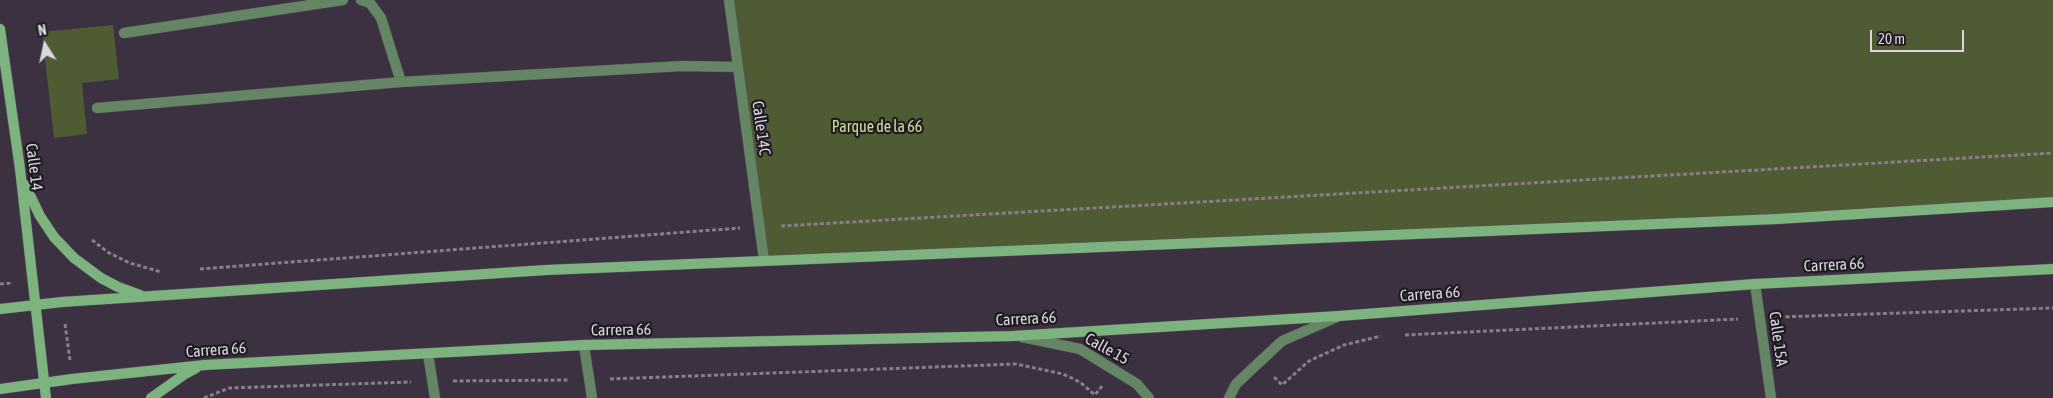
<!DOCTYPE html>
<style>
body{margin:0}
#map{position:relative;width:2053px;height:398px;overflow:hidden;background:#3c3141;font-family:"Asap Condensed",sans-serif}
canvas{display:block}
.north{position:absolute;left:20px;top:20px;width:50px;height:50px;-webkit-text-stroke:4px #201b23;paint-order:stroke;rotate:350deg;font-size:14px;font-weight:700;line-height:20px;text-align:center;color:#dcd6e0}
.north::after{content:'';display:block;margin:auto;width:18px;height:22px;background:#dcd6e0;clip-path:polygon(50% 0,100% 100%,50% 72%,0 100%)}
.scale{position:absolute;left:1870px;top:30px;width:94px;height:22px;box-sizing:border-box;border:2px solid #dcd6e0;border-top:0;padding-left:6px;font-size:15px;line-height:18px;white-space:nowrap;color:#dcd6e0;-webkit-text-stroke:4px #201b23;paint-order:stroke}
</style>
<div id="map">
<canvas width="2053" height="398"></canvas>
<div class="north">N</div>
<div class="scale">20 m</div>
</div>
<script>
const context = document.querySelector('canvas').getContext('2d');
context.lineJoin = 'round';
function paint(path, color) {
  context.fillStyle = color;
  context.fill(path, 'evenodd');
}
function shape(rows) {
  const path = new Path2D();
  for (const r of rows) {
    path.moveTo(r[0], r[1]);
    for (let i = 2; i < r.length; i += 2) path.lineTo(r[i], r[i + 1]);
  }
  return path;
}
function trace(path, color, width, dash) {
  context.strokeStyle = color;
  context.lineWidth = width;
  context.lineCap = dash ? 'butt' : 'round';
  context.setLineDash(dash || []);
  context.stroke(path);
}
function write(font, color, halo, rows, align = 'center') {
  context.font = font + ' "Asap Condensed",sans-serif';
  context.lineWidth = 4.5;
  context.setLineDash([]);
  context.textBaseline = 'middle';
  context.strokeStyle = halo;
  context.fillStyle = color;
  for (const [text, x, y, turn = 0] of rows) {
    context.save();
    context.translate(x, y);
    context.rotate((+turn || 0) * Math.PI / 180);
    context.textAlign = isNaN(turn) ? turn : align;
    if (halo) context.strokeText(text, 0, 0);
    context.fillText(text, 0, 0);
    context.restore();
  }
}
paint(shape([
 [729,0,2053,0,2053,202,764,260],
 [113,25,119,79,82,83,87,134,54,138,42,32]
]), '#4f5c33');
const lane = shape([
 [361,0,370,3,381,18,401,82],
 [124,33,343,0],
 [97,108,401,82,682,66,738,67],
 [428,354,435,398]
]);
const street = shape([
 [729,0,764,260],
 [1755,284,1771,398],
 [1022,337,1080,349,1137,384,1149,398],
 [584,345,592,398],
 [1229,398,1236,384,1282,341,1337,317]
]);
const secondary = shape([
 [0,29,20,169,46,398],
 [25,185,40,216,54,237,74,258,101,278,118,287,140,295],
 [0,309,62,302,546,270,1777,219,2053,202],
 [0,389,72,379,205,365,584,345,1013,336,1339,316,1755,284,2053,269],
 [151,398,185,374,196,368]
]);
trace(lane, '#594f5e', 11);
trace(street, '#594f5e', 11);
trace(secondary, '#594f5e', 11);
trace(shape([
 [781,226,2053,153],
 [92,240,109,253,130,263,161,272],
 [200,269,740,228],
 [0,284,12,283],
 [1779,317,2053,308],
 [65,324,70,360],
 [1405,335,1738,319],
 [1274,377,1282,385,1309,361,1344,345,1381,336],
 [610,379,1016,364,1063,374,1080,382,1095,395,1102,386],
 [453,381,569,380],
 [204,398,229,388,411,382]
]), '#867e8b', 3, [4, 2.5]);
trace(lane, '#658665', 10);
trace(street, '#658665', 10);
trace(secondary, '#7db37e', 10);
write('16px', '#c6e291', '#201b23', [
 ["Parque de la 66",877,127]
]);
write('16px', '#dcd6e0', '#201b23', [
 ["Calle 14C",761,128,82],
 ["Calle 14",34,167,83],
 ["Carrera 66",1834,265,-3],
 ["Carrera 66",1430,294,-4],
 ["Carrera 66",1026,319,-3],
 ["Carrera 66",621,330,-1],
 ["Calle 15A",1778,339,82],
 ["Calle 15",1107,349,29],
 ["Carrera 66",216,350,-4]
]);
</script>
